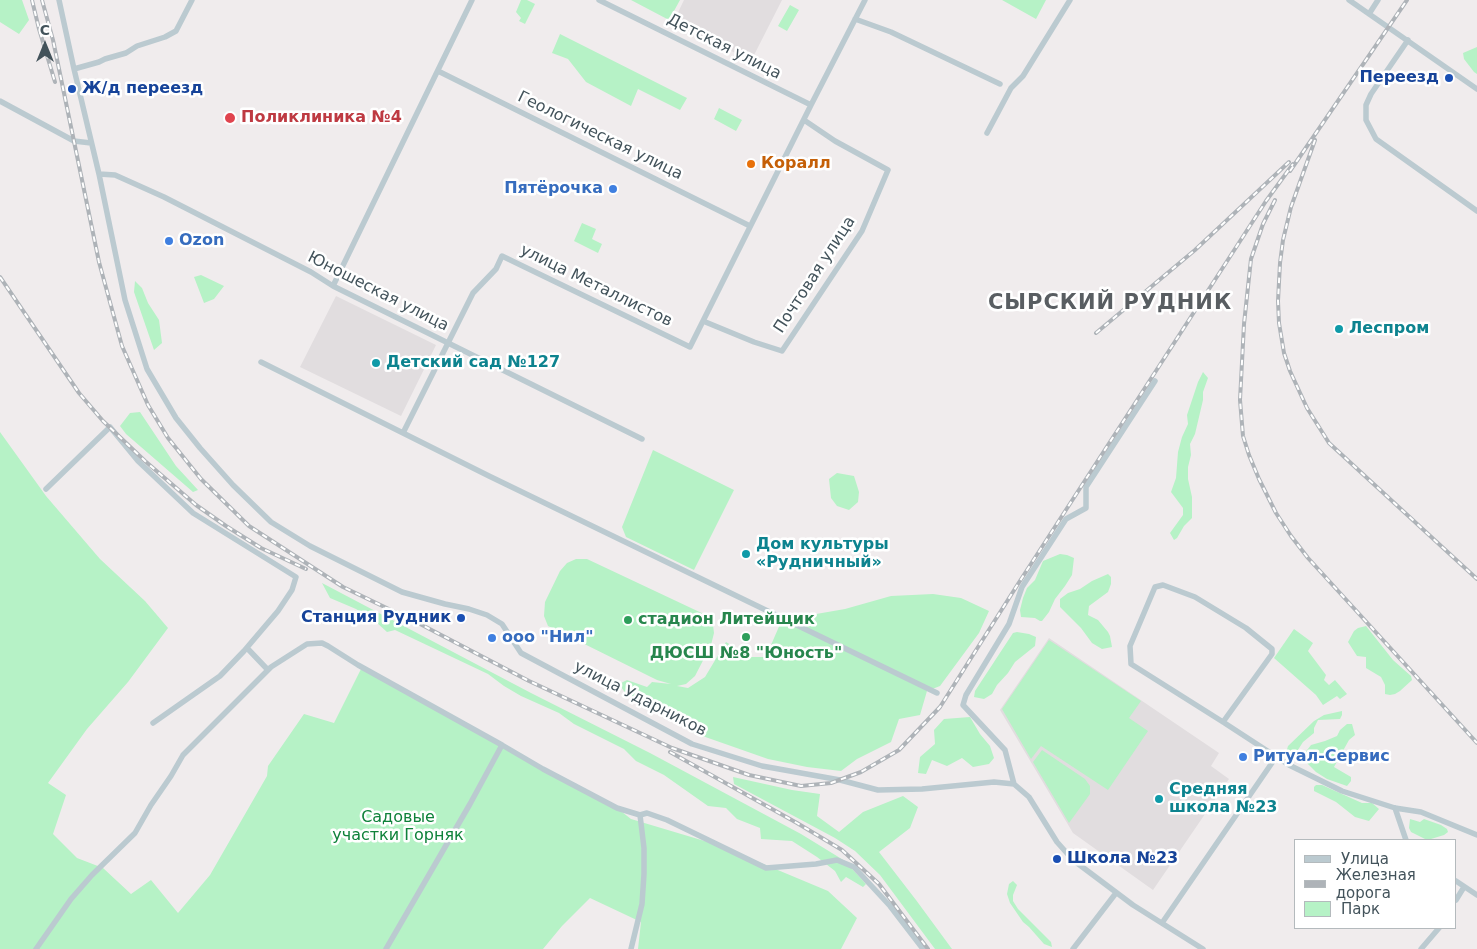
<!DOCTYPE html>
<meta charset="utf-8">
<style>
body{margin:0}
#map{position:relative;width:1477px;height:949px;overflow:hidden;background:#f0eced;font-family:"DejaVu Sans",sans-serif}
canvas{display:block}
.legend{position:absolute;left:1294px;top:839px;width:162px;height:90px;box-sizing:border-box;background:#fff;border:1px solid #b4babd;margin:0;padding:6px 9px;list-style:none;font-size:15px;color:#43535b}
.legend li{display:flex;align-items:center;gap:10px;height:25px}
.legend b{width:25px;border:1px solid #b4babd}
.north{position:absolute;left:20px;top:20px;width:50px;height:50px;-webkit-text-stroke:4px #fff;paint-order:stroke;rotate:0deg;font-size:14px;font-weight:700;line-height:20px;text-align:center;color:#43535b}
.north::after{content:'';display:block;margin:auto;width:18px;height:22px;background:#43535b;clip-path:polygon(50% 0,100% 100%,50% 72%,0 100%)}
</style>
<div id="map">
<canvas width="1477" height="949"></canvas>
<ul class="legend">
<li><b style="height:6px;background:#bbcad0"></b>Улица</li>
<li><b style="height:6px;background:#aeb3b8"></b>Железная дорога</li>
<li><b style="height:14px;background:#b6f2c6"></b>Парк</li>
</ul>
<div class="north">С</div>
</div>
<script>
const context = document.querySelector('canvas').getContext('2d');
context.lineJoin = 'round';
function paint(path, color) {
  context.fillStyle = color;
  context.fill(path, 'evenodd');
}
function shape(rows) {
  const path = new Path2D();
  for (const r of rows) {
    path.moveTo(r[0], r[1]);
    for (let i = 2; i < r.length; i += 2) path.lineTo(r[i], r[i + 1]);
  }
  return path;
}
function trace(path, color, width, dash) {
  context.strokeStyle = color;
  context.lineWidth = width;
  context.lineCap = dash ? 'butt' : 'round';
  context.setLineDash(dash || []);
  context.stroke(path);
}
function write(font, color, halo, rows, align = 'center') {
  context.font = font + ' "DejaVu Sans",sans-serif';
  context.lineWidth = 5;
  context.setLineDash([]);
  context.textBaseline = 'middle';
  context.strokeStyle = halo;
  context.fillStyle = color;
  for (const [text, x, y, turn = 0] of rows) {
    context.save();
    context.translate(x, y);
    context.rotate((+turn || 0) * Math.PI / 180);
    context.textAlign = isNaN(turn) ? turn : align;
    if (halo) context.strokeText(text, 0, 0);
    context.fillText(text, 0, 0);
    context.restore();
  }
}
paint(shape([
 [684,0,782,0,751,61,682,26,678,30,671,27],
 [336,296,436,345,401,416,300,367],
 [1049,638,1219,753,1211,766,1229,779,1153,890,1073,833,1000,710]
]), '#e1dddf');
paint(shape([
 [0,0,22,0,29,20,19,34,0,22],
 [521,0,527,0,535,4,525,24,519,21,521,18,516,12],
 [631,0,680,0,669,20],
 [1002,0,1046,0,1036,19],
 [790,5,799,10,787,31,778,26],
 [560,34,687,98,680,110,638,89,631,106,586,82,568,59,552,53],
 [1477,47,1477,74,1474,72,1464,59,1463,53],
 [719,108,742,120,736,131,714,119],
 [582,223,596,229,592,239,602,244,598,253,574,241],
 [201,275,224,286,214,299,204,303,194,277],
 [135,281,142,288,148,303,159,320,162,343,154,350,134,292],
 [1203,372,1208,378,1203,392,1203,400,1195,434,1190,444,1191,455,1188,467,1188,479,1192,497,1192,518,1184,526,1177,538,1174,540,1170,533,1183,515,1183,508,1171,492,1176,478,1178,452,1182,437,1188,424,1187,415,1198,382],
 [140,412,176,466,198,490,193,492,126,434,120,426,130,413],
 [0,432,46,496,100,559,145,601,168,628,128,682,87,729,48,783,66,795,53,834,77,858,103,868,131,894,151,880,178,913,210,875,267,776,268,766,304,714,334,723,361,669,617,808,631,819,718,845,828,891,857,918,841,949,638,949,641,922,590,898,562,926,543,949,0,949],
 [653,450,734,490,694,570,626,537,622,527],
 [837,473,854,476,859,492,858,502,849,510,837,506,831,498,829,479],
 [1060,554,1067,555,1074,558,1072,575,1065,586,1055,599,1049,612,1042,621,1040,621,1035,618,1021,617,1020,610,1023,598,1027,588,1035,580,1043,561],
 [576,559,587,559,708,616,713,625,714,633,711,645,695,676,686,684,677,686,688,688,705,677,726,642,750,657,764,657,771,645,781,622,799,617,845,609,891,596,933,594,961,598,989,611,979,633,940,686,927,691,920,715,899,719,891,742,857,759,841,771,807,767,768,759,694,733,683,722,675,717,626,694,619,684,627,680,647,687,652,682,671,684,657,680,548,626,544,616,545,602,560,571,567,563],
 [1108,574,1111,577,1111,584,1108,592,1089,606,1088,615,1098,620,1108,632,1110,636,1112,647,1102,649,1092,643,1081,628,1060,607,1060,599,1068,593,1080,589,1092,581],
 [322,583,531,693,650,753,801,834,845,861,866,884,863,887,846,877,841,882,835,871,817,857,792,841,761,839,760,828,737,819,726,808,708,806,664,775,636,761,624,749,574,724,559,713,521,696,504,686,488,674,395,630,387,632,376,622,356,609,330,598],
 [1366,626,1393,660,1411,676,1412,680,1400,691,1395,694,1390,695,1385,694,1385,685,1381,677,1366,668,1366,657,1357,656,1348,642,1354,631,1358,628],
 [1294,629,1313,643,1308,651,1326,675,1324,680,1329,685,1335,680,1347,694,1340,699,1337,696,1323,705,1316,695,1274,658],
 [1017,632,1029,634,1036,637,1035,646,1015,662,1008,673,997,685,992,694,984,699,974,697,975,691,1013,633],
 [1049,640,1141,701,1129,718,1148,731,1108,790,1041,746,1031,759,1002,709],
 [1342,711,1342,715,1340,719,1318,720,1314,728,1314,733,1303,742,1296,753,1288,756,1286,753,1288,746,1314,721,1324,715],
 [970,717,980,734,990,746,994,758,989,764,973,767,962,758,947,766,932,760,926,774,918,773,920,757,935,744,934,730,944,719],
 [1347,724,1352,724,1355,735,1349,740,1334,767,1351,777,1351,781,1347,786,1327,779,1316,772,1304,760,1304,754,1311,745,1325,741,1337,736,1340,730],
 [1042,750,1085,779,1090,786,1090,794,1069,823,1033,762],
 [733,777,792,790,820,794,817,816,839,832,863,812,903,796,918,807,910,828,879,852,916,900,952,949,935,949,880,875,855,851,835,838,734,784],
 [1316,785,1322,785,1362,803,1372,803,1379,809,1369,821,1355,817,1336,802,1314,791,1314,787],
 [1410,819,1420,822,1424,819,1441,825,1447,829,1448,832,1444,835,1431,839,1425,839,1411,832,1409,828],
 [1013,881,1017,885,1013,895,1013,901,1018,909,1051,942,1052,947,1044,944,1029,927,1023,922,1010,903,1007,894,1009,884]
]), '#b6f2c6');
trace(shape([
 [59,0,74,69,99,174,125,300,147,369,176,418,200,448,233,485,271,522,310,546,402,592,445,604,469,609,487,615,502,624,521,653,692,744,762,766,840,780,878,790,922,789,994,782,1014,784,1029,797,1057,842,1073,860,1133,905,1203,949],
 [599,0,811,105],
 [1349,0,1477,89],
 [1369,14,1378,0],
 [855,19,891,32,1000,84],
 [1408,40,1371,94,1366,105,1366,120,1376,139,1477,211],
 [74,69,99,62,105,59,126,53,137,46,165,37,176,31,192,0],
 [438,71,750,226],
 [0,101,74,141,91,143],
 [987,133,1011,88,1023,76,1070,0],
 [99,174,115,175,164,197,311,272,333,286,642,439],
 [333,286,472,0],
 [703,321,754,342,782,351,862,231,888,170,835,141,804,120],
 [261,362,489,476,937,693],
 [403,433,473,293,496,269,502,256,690,347,811,105,865,0],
 [46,489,110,427,138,461,193,513,296,577,292,590,278,611,244,651,220,676,153,723],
 [247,648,268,670],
 [1223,722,1272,654,1272,649,1246,628,1195,597,1163,585,1155,587,1130,646,1131,664,1223,722,1289,765,1342,791,1395,808,1421,812,1477,835],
 [1014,784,1005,750,963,705,966,695,1009,624,1022,587,1066,519,1086,508,1086,487,1155,381],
 [1395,808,1406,840],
 [1456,881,1477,895],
 [1456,900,1464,887],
 [1162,923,1276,757],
 [36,949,71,899,92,875,135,833,151,805,171,776,183,755,271,667,307,644,322,643,328,646,358,665,502,745],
 [386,949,470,804,502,745,543,769,617,808,640,815],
 [631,949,642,904,644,874,644,848,640,815,647,813,667,820,766,868,816,864,837,860,854,867,890,906,923,949],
 [1073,949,1116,893],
 [1421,949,1439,928]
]), '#bbcad0', 5.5);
const rail = shape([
 [32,0,39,29,55,82],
 [42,0,53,40,99,262,122,346,148,405,168,438,201,479,249,526,343,587,422,625,529,681,672,748,749,775,801,786,831,783,861,772,899,750,940,707,1018,584,1266,201,1293,164],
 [1315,140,1291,207,1283,240,1280,263,1278,301,1279,323,1284,353,1290,371,1307,408,1329,443,1477,579],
 [1290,171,1407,0],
 [1275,200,1263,224,1251,259,1244,324,1240,400,1243,436,1249,455,1259,479,1276,513,1291,536,1308,558,1477,743],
 [0,277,79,393,103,421,145,461,196,505,226,526,261,548,306,569],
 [1096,333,1195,250,1289,162],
 [670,752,797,823,842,850,879,884,928,949]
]);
trace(rail, '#aeb3b8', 4);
trace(rail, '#fff', 2, [5.5]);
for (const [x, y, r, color] of [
 [1449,78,5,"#1a4fb4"],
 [72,89,5,"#1a4fb4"],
 [230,118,6,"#e0444e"],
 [751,164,5,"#e8710a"],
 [613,189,5,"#3f7fe0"],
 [169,241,5,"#3f7fe0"],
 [1339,329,5,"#0f9aa8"],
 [376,363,5,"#0f9aa8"],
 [746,554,5,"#0f9aa8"],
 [461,618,5,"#1a4fb4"],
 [628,620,5,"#2e9e5b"],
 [746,637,5,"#2e9e5b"],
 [492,638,5,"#3f7fe0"],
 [1243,757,5,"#3f7fe0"],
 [1159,799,5,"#0f9aa8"],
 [1057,859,5,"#1a4fb4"]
]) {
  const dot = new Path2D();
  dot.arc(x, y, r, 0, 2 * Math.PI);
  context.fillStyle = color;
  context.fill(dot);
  trace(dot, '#fff', 2);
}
write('16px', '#43535b', '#fff', [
 ["Детская улица",724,47,27],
 ["Геологическая улица",600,136,26],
 ["Почтовая улица",815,275,-57],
 ["улица Металлистов",596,286,26],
 ["Юношеская улица",378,292,27],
 ["улица Ударников",640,699,27]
]);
write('bold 16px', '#164399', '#fff', [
 ["Переезд",1439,78],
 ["Ж/д переезд",82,89,"left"],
 ["Станция Рудник",451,618],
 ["Школа №23",1067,859,"left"]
], 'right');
write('bold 16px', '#be3a42', '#fff', [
 ["Поликлиника №4",241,118]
], 'left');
write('bold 16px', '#c56008', '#fff', [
 ["Коралл",761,164]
], 'left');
write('bold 16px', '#366cbe', '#fff', [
 ["Пятёрочка",603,189,"right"],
 ["Ozon",179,241],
 ["ооо \"Нил\"",502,638],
 ["Ритуал-Сервис",1253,757]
], 'left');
write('bold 16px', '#0d838f', '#fff', [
 ["Леспром",1349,329],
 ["Детский сад №127",386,363],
 ["Дом культуры",756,545],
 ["«Рудничный»",756,563],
 ["Средняя",1169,790],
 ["школа №23",1169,808]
], 'left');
write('bold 16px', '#27864d', '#fff', [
 ["стадион Литейщик",638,620],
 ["ДЮСШ №8 \"Юность\"",746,654,"center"]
], 'left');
write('16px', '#0f823a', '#fff', [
 ["Садовые",398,818],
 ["участки Горняк",398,836]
]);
context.letterSpacing = '1px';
write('bold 21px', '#595e62', '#fff', [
 ["СЫРСКИЙ РУДНИК",1110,304]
]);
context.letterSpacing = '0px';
</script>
